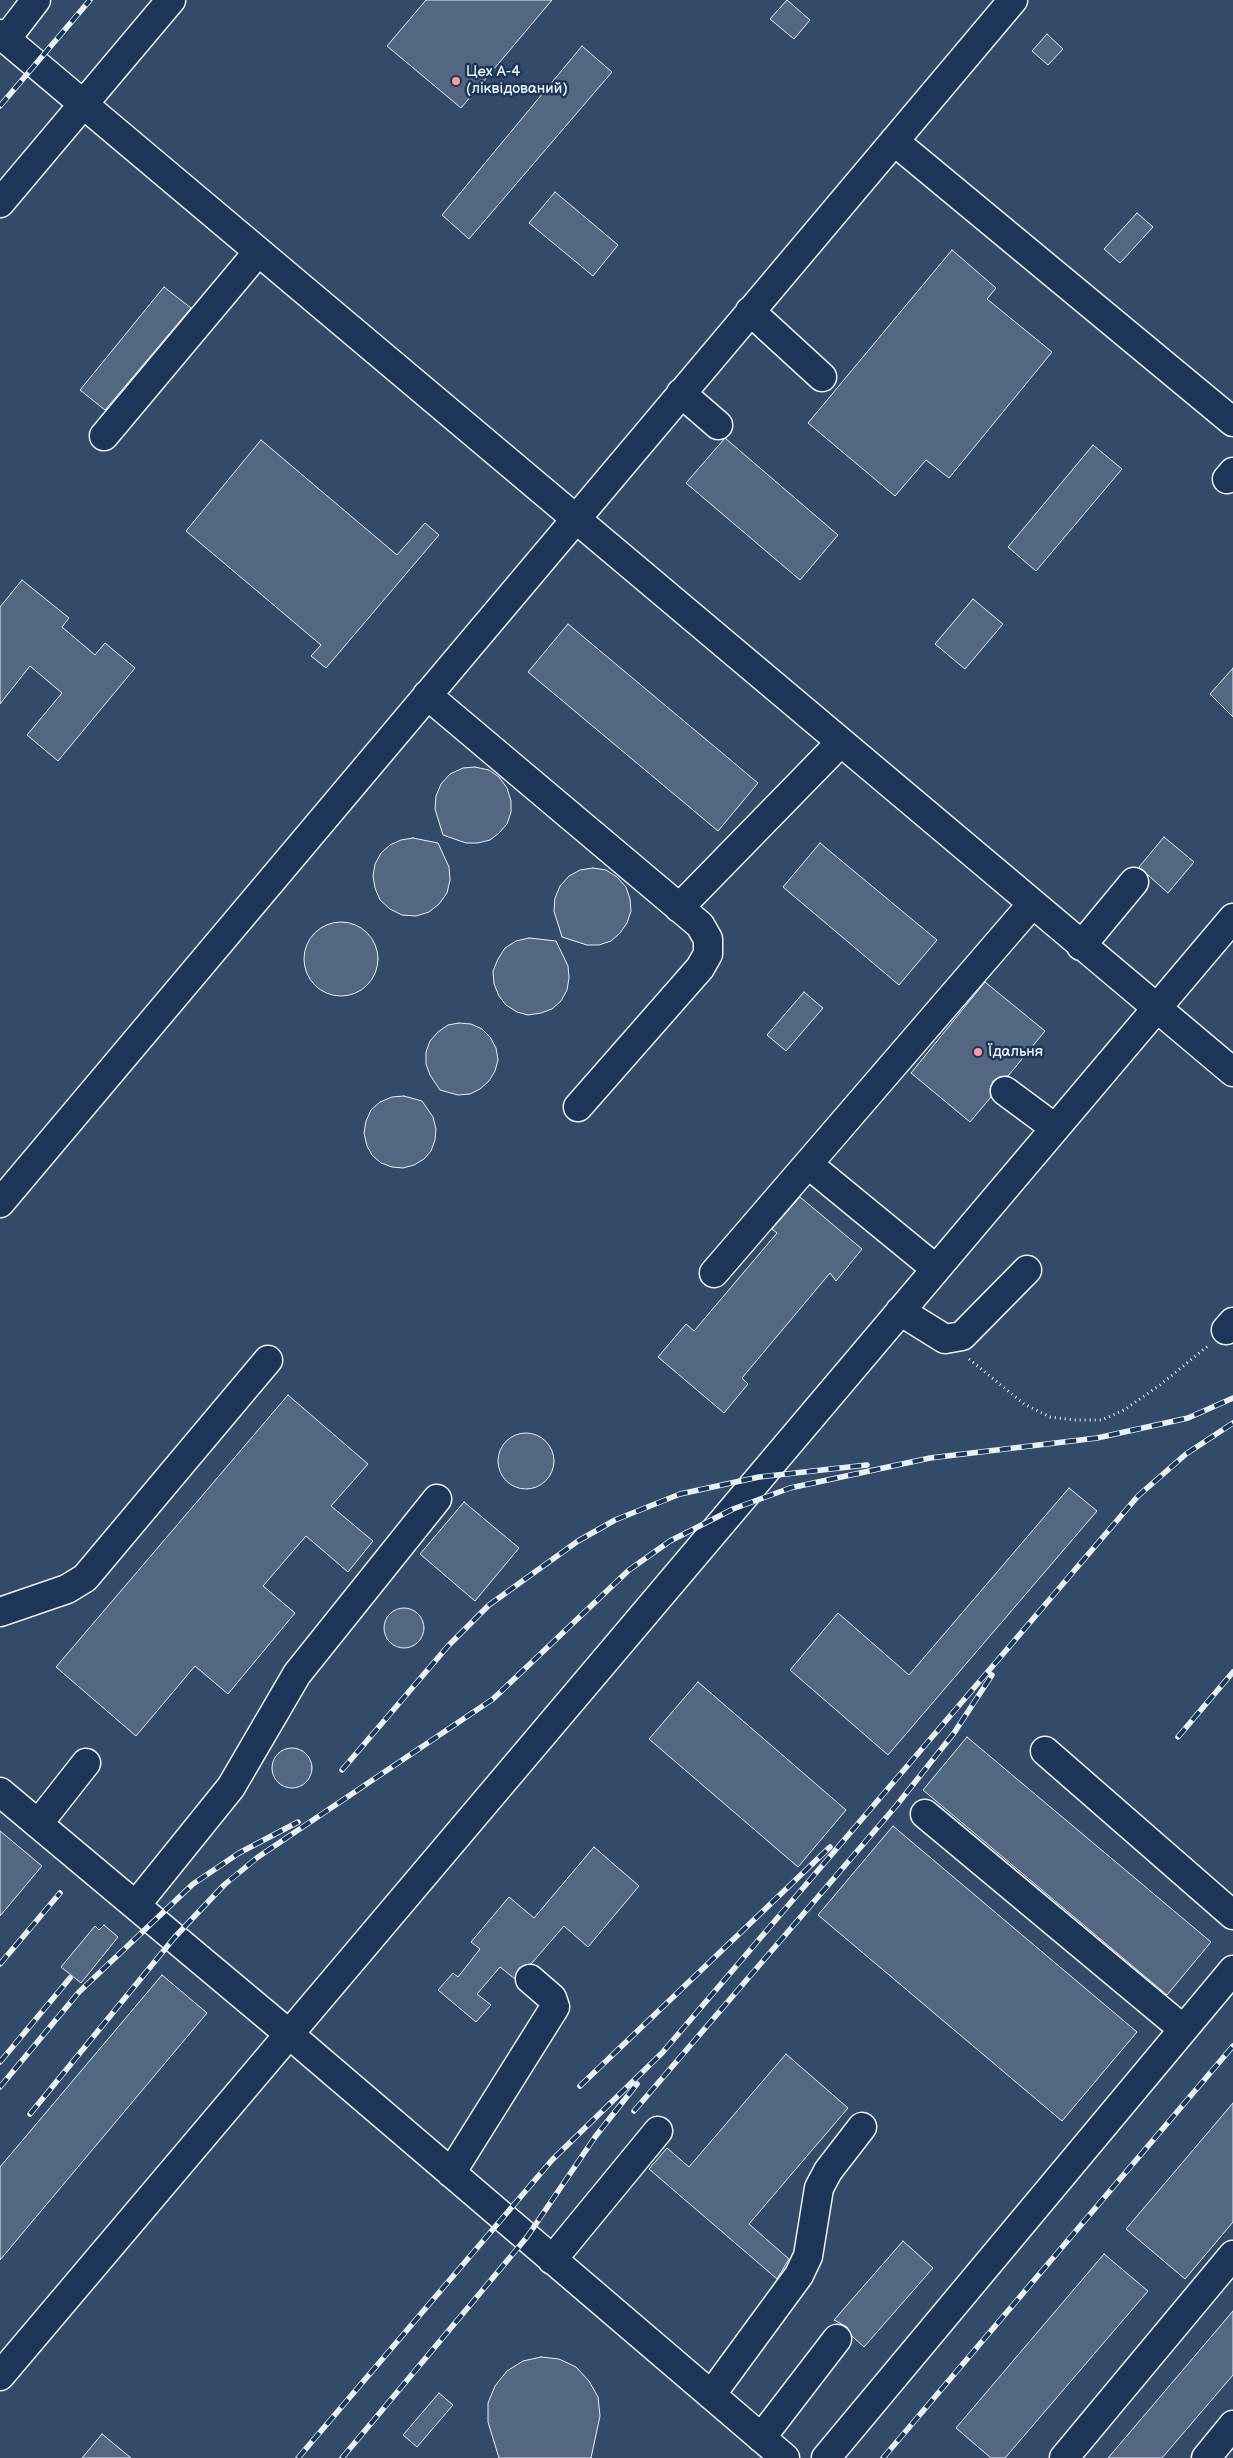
<!DOCTYPE html>
<meta charset="utf-8">
<style>
body{margin:0}
canvas{display:block;background:#253d5d}
</style>
<canvas width="1233" height="2458"></canvas>
<script>
const context = document.querySelector('canvas').getContext('2d');
context.lineJoin = 'round';
function paint(path, color) {
  context.fillStyle = color;
  context.fill(path, 'evenodd');
}
function shape(rows) {
  const path = new Path2D();
  for (const r of rows) {
    if (r.length === 3) {
      path.moveTo(r[0] + r[2], r[1]);
      path.arc(r[0], r[1], r[2], 0, 2 * Math.PI);
      continue;
    }
    path.moveTo(r[0], r[1]);
    for (let i = 2; i < r.length; i += 2) path.lineTo(r[i], r[i + 1]);
  }
  return path;
}
function trace(path, color, width, dash) {
  context.strokeStyle = color;
  context.lineWidth = width;
  context.lineCap = dash ? 'butt' : 'round';
  context.setLineDash(dash || []);
  context.stroke(path);
}
function write(font, color, halo, rows, align = 'center') {
  context.font = font + ' "Balsamiq Sans",sans-serif';
  context.lineWidth = 5;
  context.setLineDash([]);
  context.textBaseline = 'middle';
  context.strokeStyle = halo;
  context.fillStyle = color;
  for (const [text, x, y, turn = 0] of rows) {
    context.save();
    context.translate(x, y);
    context.rotate((+turn || 0) * Math.PI / 180);
    context.textAlign = isNaN(turn) ? turn : align;
    if (halo) context.strokeText(text, 0, 0);
    context.fillText(text, 0, 0);
    context.restore();
  }
}
paint(shape([
 [0,0,1233,0,1233,2458,0,2458]
]), '#334a68');
const building = shape([
 [426,0,552,0,461,108,387,46,426,0],
 [787,0,810,20,794,39,770,19,787,0],
 [1047,34,1063,49,1048,65,1032,51,1047,34],
 [582,46,612,72,469,239,442,215,582,46],
 [555,192,618,245,593,276,529,223,555,192],
 [1137,213,1153,227,1120,263,1104,249,1137,213],
 [952,250,996,288,987,299,1052,352,949,478,926,460,895,496,808,423,952,250],
 [164,287,191,308,105,410,80,390,164,287],
 [725,438,838,535,800,580,686,483,725,438],
 [261,440,397,555,425,523,439,535,326,668,311,656,321,645,186,531,261,440],
 [1093,445,1122,469,1036,571,1008,547,1093,445],
 [22,580,69,618,62,627,95,655,105,643,135,668,58,761,27,735,62,693,30,666,0,704,0,607,22,580],
 [973,599,1003,624,965,669,935,644,973,599],
 [568,624,758,783,718,831,528,672,568,624],
 [1233,668,1233,717,1210,694,1233,668],
 [475,767,489,770,499,777,507,788,511,801,511,812,507,824,499,833,490,840,478,843,466,843,443,835,435,809,436,796,441,784,450,774,463,768,475,767],
 [1164,837,1194,862,1168,893,1139,867,1164,837],
 [413,838,438,843,449,867,450,880,447,893,439,904,429,912,416,916,402,915,390,909,380,900,375,888,373,876,375,864,381,853,390,845,401,840,413,838],
 [820,843,937,940,899,985,783,887,820,843],
 [593,868,606,870,617,877,626,887,630,899,631,911,627,923,620,933,611,941,599,945,587,945,562,937,554,911,555,898,560,886,569,876,580,870,593,868],
 [341,959,37],
 [529,938,556,941,568,966,569,978,567,990,561,1001,552,1009,541,1013,528,1015,517,1012,506,1005,499,996,494,984,493,971,498,959,505,948,516,941,529,938],
 [985,982,1045,1031,1008,1076,999,1077,993,1081,990,1089,991,1097,970,1122,911,1073,985,982],
 [804,992,823,1008,786,1051,767,1035,804,992],
 [459,1023,471,1024,482,1029,490,1037,496,1048,498,1060,495,1071,489,1081,480,1089,470,1094,458,1095,440,1090,430,1075,426,1064,426,1052,430,1041,438,1032,448,1025,459,1023],
 [404,1096,422,1101,433,1117,436,1129,435,1140,431,1151,424,1159,414,1165,403,1168,392,1167,381,1163,372,1155,367,1146,364,1133,366,1121,371,1110,380,1102,392,1097,404,1096],
 [800,1197,862,1249,836,1281,830,1273,742,1378,748,1384,724,1413,658,1357,686,1324,694,1331,777,1233,772,1229,800,1197],
 [288,1395,368,1464,331,1506,373,1541,348,1572,306,1536,263,1586,295,1613,228,1694,195,1666,136,1736,56,1667,288,1395],
 [526,1461,28],
 [1069,1488,1097,1511,888,1755,790,1670,838,1613,909,1675,1069,1488],
 [464,1502,519,1548,475,1601,420,1554,464,1502],
 [404,1628,20],
 [698,1682,846,1810,798,1867,649,1739,698,1682],
 [967,1737,1211,1942,1167,1995,923,1790,967,1737],
 [292,1768,20],
 [893,1826,1137,2032,1062,2121,818,1915,893,1826],
 [0,1831,42,1866,0,1916,0,1831],
 [594,1847,639,1886,588,1947,564,1926,531,1964,519,1968,515,1979,500,1967,477,1994,491,2005,476,2022,438,1990,453,1973,458,1977,480,1949,471,1942,509,1897,534,1918,594,1847],
 [104,1925,118,1937,81,1983,61,1967,95,1926,99,1930,104,1925],
 [162,1975,207,2013,0,2260,0,2167,162,1975],
 [786,2054,848,2108,749,2224,789,2259,777,2279,649,2169,667,2148,689,2167,786,2054],
 [1233,2103,1233,2222,1185,2279,1126,2229,1233,2103],
 [903,2241,933,2268,864,2347,852,2336,847,2327,834,2320,903,2241],
 [1104,2254,1148,2291,1005,2458,991,2458,956,2428,1104,2254],
 [1233,2311,1233,2375,1162,2458,1108,2458,1233,2311],
 [541,2357,559,2359,576,2367,589,2381,598,2397,600,2416,591,2458,499,2458,488,2422,488,2403,495,2386,507,2371,523,2361,541,2357],
 [439,2393,453,2405,417,2447,403,2435,439,2393],
 [102,2434,131,2458,82,2458,102,2434]
]);
paint(building, '#536782');
trace(building, '#e8f1f8', 1);
const minor = shape([
 [0,34,1233,1072],
 [6,39,36,0],
 [894,141,1233,422],
 [0,203,171,0],
 [750,311,822,377],
 [681,393,718,425],
 [104,436,258,252],
 [1227,479,1233,472],
 [427,695,700,925,708,939,708,954,700,968,578,1107],
 [679,908,840,743],
 [1081,946,1134,882],
 [1005,1091,1055,1128],
 [808,1164,936,1269],
 [0,1203,1013,0],
 [714,1273,1032,904],
 [900,1311,945,1339,962,1336,1027,1270],
 [1226,1330,1233,1322],
 [0,1612,67,1589,85,1578,268,1360],
 [1045,1751,1233,1915],
 [0,1792,289,2034,785,2458],
 [925,1814,1183,2029],
 [38,1824,86,1763],
 [136,1905,231,1787,297,1674,437,1499],
 [451,2173,555,2007,552,1998,530,1979],
 [552,2260,658,2131],
 [0,2376,1233,918],
 [711,2395,799,2275,808,2256,819,2188,828,2171,862,2127],
 [761,2438,837,2339],
 [826,2458,1233,1970],
 [1064,2458,1233,2255],
 [1206,2458,1233,2425]
]);
trace(minor, '#e8f1f8', 31);
trace(shape([
 [969,1359,1024,1404,1050,1417,1074,1420,1102,1420,1124,1410,1160,1385,1209,1345]
]), '#e8f1f8', 3, [1, 4]);
trace(minor, '#1d3557', 28);
const rail = shape([
 [0,106,90,0],
 [1178,1737,1233,1672],
 [342,1770,448,1646,489,1605,578,1541,615,1520,680,1494,759,1477,867,1465],
 [0,1964,60,1893],
 [0,2062,70,1978],
 [580,2086,830,1847],
 [0,2087,79,1992,193,1884,239,1853,298,1822],
 [634,2111,896,1806,954,1733,992,1675],
 [30,2114,174,1938,224,1885,258,1857,493,1699,629,1570,670,1541,733,1509,790,1488,930,1458,1097,1438,1188,1418,1233,1398],
 [298,2458,552,2160,662,2053,1138,1496,1186,1454,1233,1423],
 [342,2458,527,2237,595,2137,637,2084],
 [883,2458,1233,2046]
]);
trace(rail, '#e8f1f8', 5.5);
trace(rail, '#1d3557', 4, [11]);
for (const [x, y, r, color] of [
 [456,81,5,"#ff9aa2"],
 [978,1052,5,"#ff9aa2"]
]) {
  const dot = new Path2D();
  dot.arc(x, y, r, 0, 2 * Math.PI);
  context.fillStyle = color;
  context.fill(dot);
  trace(dot, '#1d3557', 2);
}
write('15px', '#e8f1f8', '#1d3557', [
 ["Цех А-4",466,72],
 ["(ліквідований)",466,89],
 ["Їдальня",988,1052]
], 'left');
</script>
